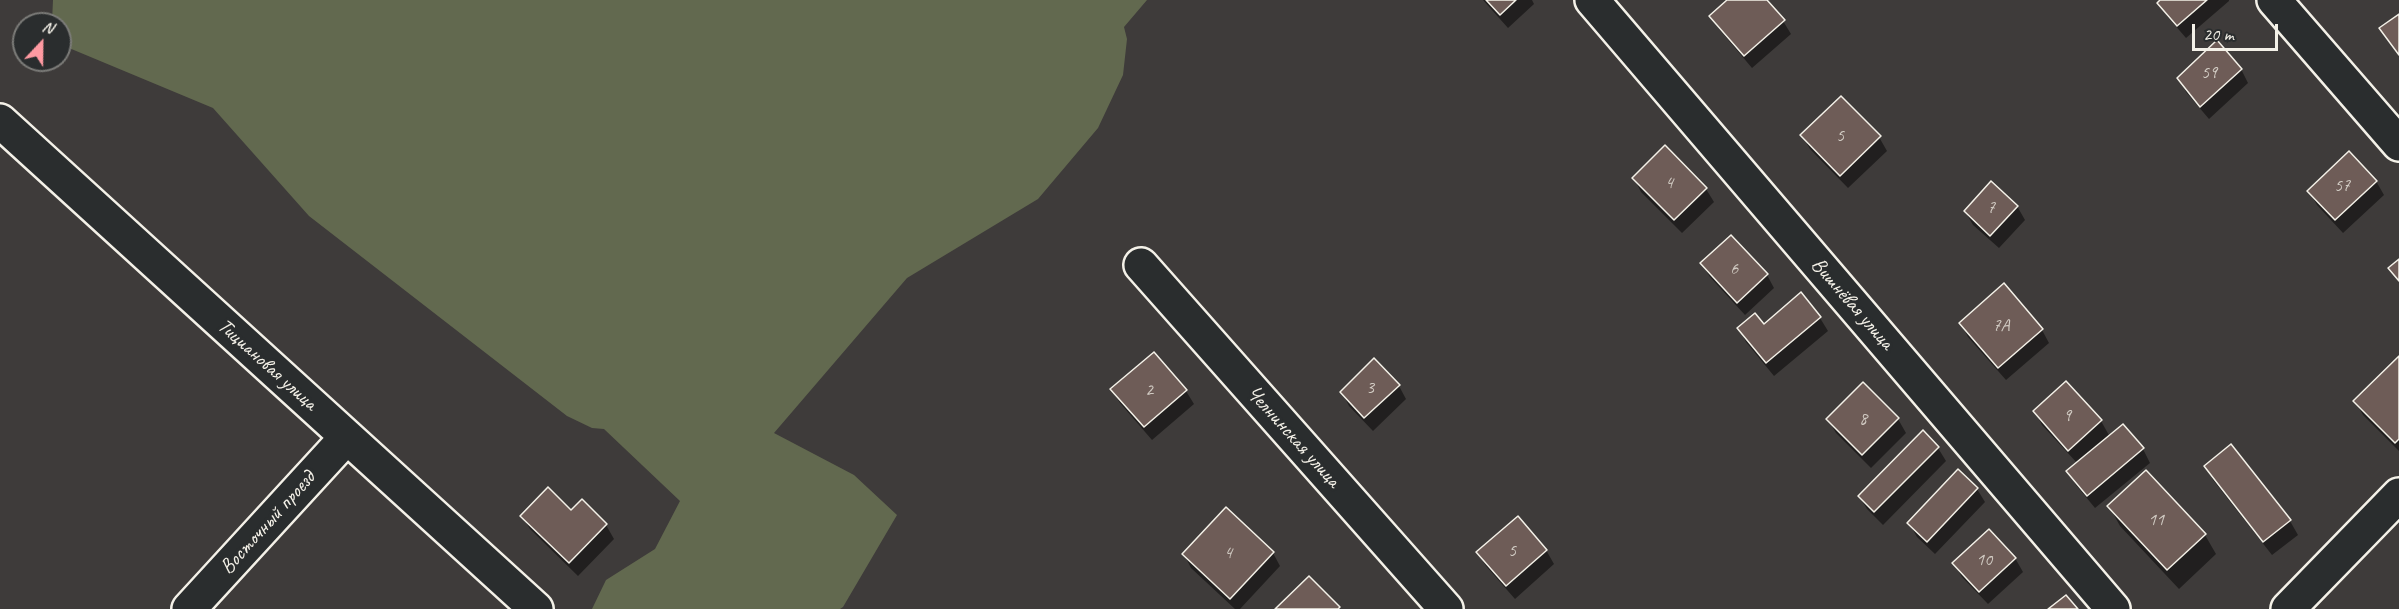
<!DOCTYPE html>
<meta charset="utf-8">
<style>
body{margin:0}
#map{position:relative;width:2399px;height:609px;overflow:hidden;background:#3e3b3a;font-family:Caveat,sans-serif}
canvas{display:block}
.north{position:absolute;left:12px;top:12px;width:60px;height:60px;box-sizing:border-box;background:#2a2d2e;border:2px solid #7b7b78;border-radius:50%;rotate:22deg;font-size:16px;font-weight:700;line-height:24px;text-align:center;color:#f4f1e8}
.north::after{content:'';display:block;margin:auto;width:21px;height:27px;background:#ff9aa2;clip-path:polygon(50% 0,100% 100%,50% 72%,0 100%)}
.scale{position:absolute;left:2192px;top:24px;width:86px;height:27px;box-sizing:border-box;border:3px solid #f4f1e8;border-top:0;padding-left:8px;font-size:18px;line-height:21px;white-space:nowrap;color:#f4f1e8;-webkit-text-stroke:4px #2a2d2e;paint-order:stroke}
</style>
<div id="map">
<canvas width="2399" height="609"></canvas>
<div class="north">N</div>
<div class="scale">20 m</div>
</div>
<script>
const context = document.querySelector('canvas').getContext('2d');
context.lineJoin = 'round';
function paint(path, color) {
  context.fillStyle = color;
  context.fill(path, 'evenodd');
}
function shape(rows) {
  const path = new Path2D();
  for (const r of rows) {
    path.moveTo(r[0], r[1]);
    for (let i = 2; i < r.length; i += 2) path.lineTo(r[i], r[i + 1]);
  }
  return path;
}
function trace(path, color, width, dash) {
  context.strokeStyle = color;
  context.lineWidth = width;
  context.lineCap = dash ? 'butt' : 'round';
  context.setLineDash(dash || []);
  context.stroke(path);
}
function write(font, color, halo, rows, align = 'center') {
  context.font = font + ' Caveat,sans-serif';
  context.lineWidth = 6;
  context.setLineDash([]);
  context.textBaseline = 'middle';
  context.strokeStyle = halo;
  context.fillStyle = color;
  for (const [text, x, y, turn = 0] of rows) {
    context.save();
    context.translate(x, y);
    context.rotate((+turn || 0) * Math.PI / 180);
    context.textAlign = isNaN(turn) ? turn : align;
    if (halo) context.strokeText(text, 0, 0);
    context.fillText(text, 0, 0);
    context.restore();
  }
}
paint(shape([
 [53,0,1147,0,1124,27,1127,39,1123,75,1098,128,1038,199,907,278,774,433,854,475,897,515,843,607,840,609,592,609,606,580,655,549,680,501,604,429,592,428,567,416,309,216,213,108,69,48,60,34,60,24,54,24,52,22]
]), '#62694f');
paint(shape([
 [1483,0,1532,0,1534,4,1508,28],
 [1729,0,1765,0,1783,21,1791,34,1752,68,1719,29,1711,16],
 [2162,0,2229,0,2229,1,2186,38,2167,16,2159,3],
 [2241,69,2248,83,2209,119,2186,92,2179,78],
 [1802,135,1879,137,1887,151,1848,188,1810,149],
 [1634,178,1706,189,1714,202,1682,233,1641,192],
 [2376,181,2384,195,2343,233,2317,205,2309,191],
 [2017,206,2025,220,1999,248,1973,225,1965,211],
 [1702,264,1767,275,1774,288,1745,315,1710,277],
 [1801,295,1820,318,1828,331,1774,376,1746,342,1739,328,1764,326],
 [1961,323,2042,330,2049,343,2006,380,1968,337],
 [2399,358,2399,451,2363,415,2355,401],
 [2066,383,2101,421,2110,437,2123,426,2143,449,2150,463,2095,508,2076,485,2068,472,2078,464,2042,425,2035,411],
 [1863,384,1898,419,1906,433,1871,468,1836,433,1828,419],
 [1399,386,1406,399,1373,431,1349,406,1342,392],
 [1112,390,1186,391,1194,404,1152,440,1120,403],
 [2231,446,2290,521,2298,535,2272,555,2213,480,2206,467],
 [1938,448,1946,461,1883,525,1867,509,1859,496],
 [1977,489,1985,502,1935,554,1917,537,1909,523],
 [582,502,606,525,614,539,578,576,530,529,522,516,571,512],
 [2109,506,2205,535,2216,554,2179,589,2120,526],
 [1546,550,1554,564,1515,599,1486,566,1478,553],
 [1273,553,1280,566,1240,609,1235,609,1191,568,1184,554],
 [2015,558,2023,572,1988,604,1962,577,1954,564]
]), '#0007');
const building = shape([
 [1486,0,1516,0,1500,15,1486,0],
 [1727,0,1767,0,1785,20,1744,56,1709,16,1727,0],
 [2160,0,2207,0,2177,26,2157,3,2160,0],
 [2399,14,2399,55,2379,28,2399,14],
 [2217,40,2242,69,2200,107,2177,78,2217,40],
 [1841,96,1881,136,1840,176,1800,135,1841,96],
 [1665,145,1707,188,1674,220,1632,178,1665,145],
 [2349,151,2377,181,2335,220,2307,191,2349,151],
 [1991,181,2018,206,1990,236,1964,211,1991,181],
 [1731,235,1768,274,1737,303,1700,263,1731,235],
 [2399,259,2399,281,2388,268,2399,259],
 [2004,283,2043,329,1998,368,1959,323,2004,283],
 [1801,292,1821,317,1766,363,1737,328,1755,313,1764,324,1801,292],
 [1154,352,1187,390,1144,427,1110,389,1154,352],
 [2399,356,2399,439,2395,443,2353,401,2399,356],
 [1374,358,1400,385,1364,418,1340,392,1374,358],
 [2066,381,2102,420,2068,451,2033,411,2066,381],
 [1863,382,1899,418,1862,455,1826,419,1863,382],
 [2123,424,2144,448,2087,496,2066,471,2123,424],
 [1923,430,1939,447,1874,512,1858,496,1923,430],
 [2231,444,2291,520,2263,542,2204,466,2231,444],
 [1958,469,1978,488,1927,542,1907,523,1958,469],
 [2146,470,2206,534,2167,570,2107,506,2146,470],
 [548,487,571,510,582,499,607,524,569,563,520,516,548,487],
 [1226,507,1274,552,1230,599,1182,554,1226,507],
 [1518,516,1547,550,1506,586,1476,552,1518,516],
 [1989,529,2016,558,1979,592,1952,563,1989,529],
 [1309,576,1340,607,1338,609,1275,609,1309,576],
 [2066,595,2078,609,2048,609,2066,595]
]);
paint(building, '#6e5c57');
trace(building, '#f4f1e8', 1.5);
const minor = shape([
 [1592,0,2113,609],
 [2274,0,2399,144],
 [0,121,536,609],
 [1141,265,1446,609],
 [189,609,346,438],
 [2288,609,2399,495]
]);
trace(minor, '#f4f1e8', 38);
trace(minor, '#2a2d2e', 33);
write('18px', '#d2ccc4', null, [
 ["59",2209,73],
 ["5",1840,136],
 ["4",1669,183],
 ["57",2342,186],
 ["7",1991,208],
 ["6",1734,269],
 ["7А",2001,326],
 ["3",1370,388],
 ["2",1149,390],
 ["9",2067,416],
 ["8",1863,419],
 ["11",2156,520],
 ["5",1512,551],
 ["4",1228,553],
 ["10",1984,560]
]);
write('21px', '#f4f1e8', '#2a2d2e', [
 ["Вишнёвая улица",1852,304,49],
 ["Тициановая улица",267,365,42],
 ["Челнинская улица",1293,437,48],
 ["Восточный проезд",268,523,-48]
]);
</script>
